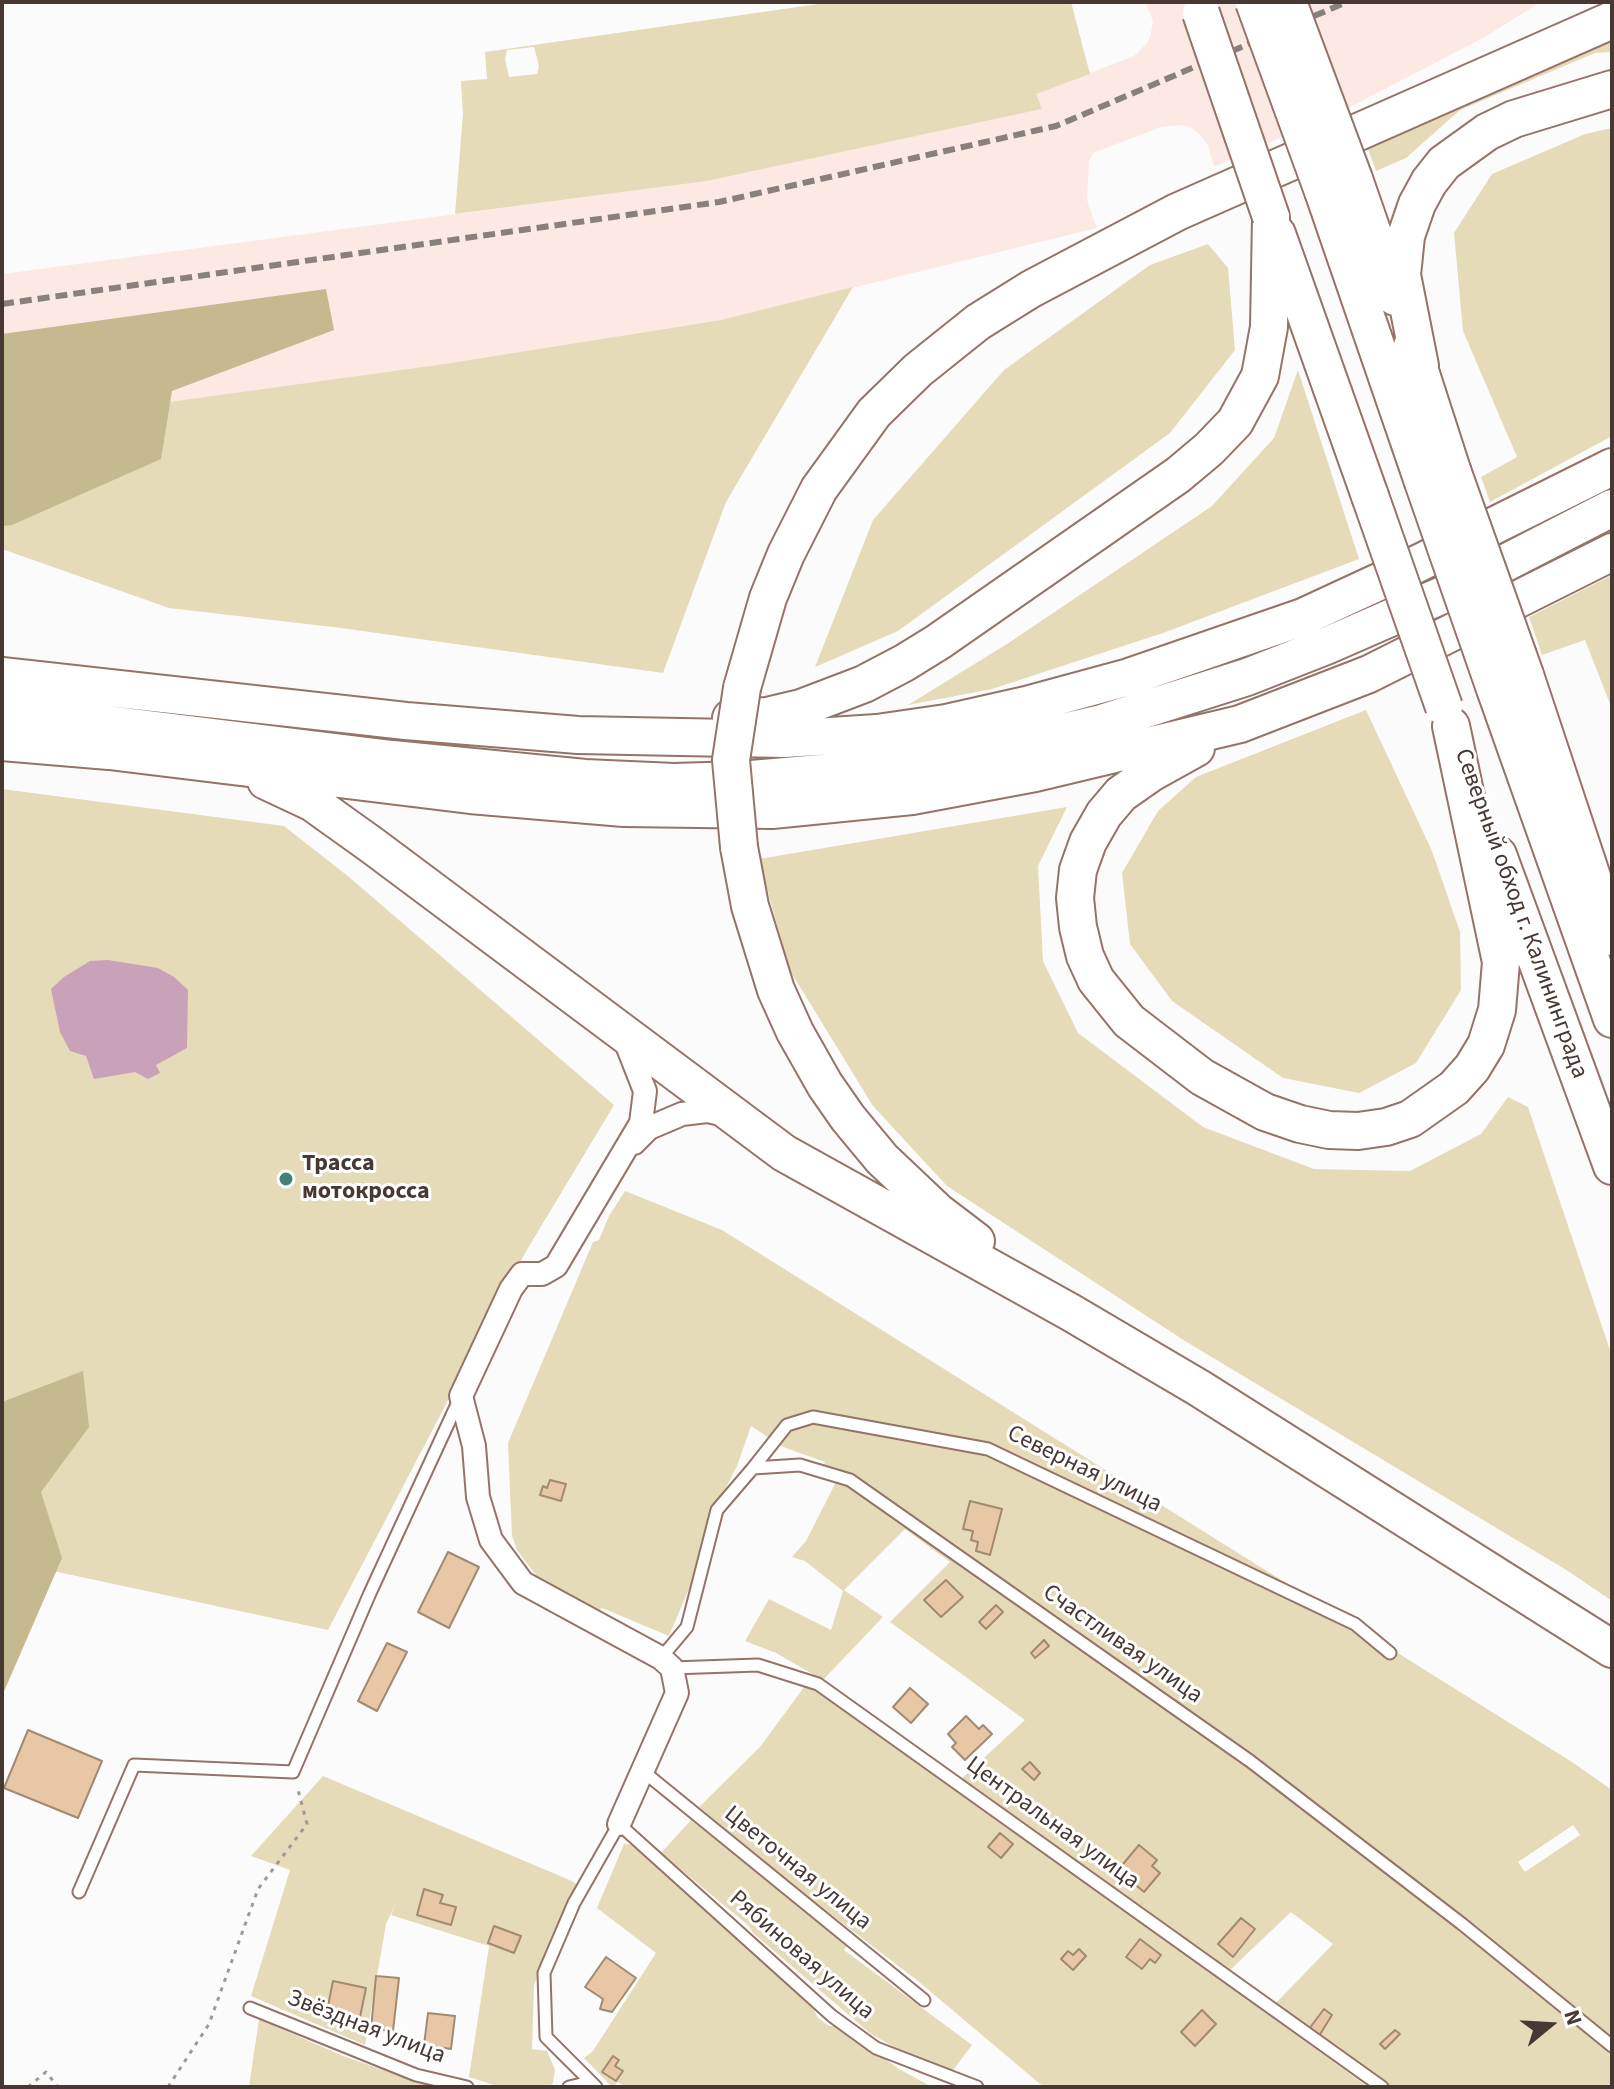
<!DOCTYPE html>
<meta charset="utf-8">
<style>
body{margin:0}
#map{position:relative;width:1614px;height:2089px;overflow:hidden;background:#fbfbfb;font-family:"Source Sans 3",sans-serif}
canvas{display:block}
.frame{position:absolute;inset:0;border:4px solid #473833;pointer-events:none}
.north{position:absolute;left:1510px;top:1985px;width:80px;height:80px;-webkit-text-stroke:6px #fff;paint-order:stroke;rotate:72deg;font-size:22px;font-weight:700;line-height:32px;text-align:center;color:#473833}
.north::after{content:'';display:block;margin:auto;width:28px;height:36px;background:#473833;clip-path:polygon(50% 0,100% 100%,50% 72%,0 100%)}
</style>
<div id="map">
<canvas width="1614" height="2089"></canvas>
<div class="frame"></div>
<div class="north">N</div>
</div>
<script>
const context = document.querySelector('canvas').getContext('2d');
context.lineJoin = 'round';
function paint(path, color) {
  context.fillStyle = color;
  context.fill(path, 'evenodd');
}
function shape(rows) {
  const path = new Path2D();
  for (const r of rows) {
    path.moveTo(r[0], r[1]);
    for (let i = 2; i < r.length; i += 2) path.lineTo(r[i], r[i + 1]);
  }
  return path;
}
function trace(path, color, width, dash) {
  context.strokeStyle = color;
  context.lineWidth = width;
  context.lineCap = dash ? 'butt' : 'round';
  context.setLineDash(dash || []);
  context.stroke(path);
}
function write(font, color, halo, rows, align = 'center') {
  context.font = font + ' "Source Sans 3",sans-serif';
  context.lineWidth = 6;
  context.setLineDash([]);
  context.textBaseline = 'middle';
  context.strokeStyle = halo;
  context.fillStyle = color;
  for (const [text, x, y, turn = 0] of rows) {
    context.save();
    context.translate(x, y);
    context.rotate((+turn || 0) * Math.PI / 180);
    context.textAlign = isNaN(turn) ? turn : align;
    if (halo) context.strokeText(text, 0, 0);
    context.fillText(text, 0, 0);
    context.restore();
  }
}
paint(shape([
 [1150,2,1541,2,1483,38,1352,106,1214,167,1208,145,1201,136,1192,128,1182,125,1161,127,1093,153,1089,161,1087,200,1097,228,721,320,444,364,2,425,2,274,707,181,1042,109,1035,94,1134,56,1148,42,1151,33,1153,21,1146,4]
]), '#fce9e3');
paint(shape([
 [832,2,1071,2,1090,74,1036,94,1042,109,707,181,455,214,463,114,461,81,487,79,485,52],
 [534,47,539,66,537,74,509,77,505,59,507,50],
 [1612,37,1612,52,1595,53,1460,110,1406,158,1376,171,1365,141],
 [1612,128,1612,436,1490,502,1481,477,1517,457,1463,331,1454,233,1492,174,1585,134],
 [1208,244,1228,268,1235,350,1170,433,898,631,815,667,873,520,1004,370,1150,265],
 [853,287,726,502,663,673,341,628,169,608,2,549,2,425,444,364,721,320],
 [1298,370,1359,559,1163,633,992,689,908,705,1007,644,1212,506,1274,438],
 [1612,575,1612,709,1585,640,1542,655,1529,617],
 [1366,710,1432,851,1460,932,1461,990,1416,1063,1359,1093,1283,1078,1172,1001,1130,944,1122,873,1158,811,1196,777],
 [2,789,284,826,349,877,614,1105,525,1253,328,1630,2,1560],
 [1067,807,1038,866,1043,961,1078,1033,1203,1127,1314,1169,1410,1171,1481,1134,1508,1097,1528,1107,1612,1356,1612,1601,1568,1571,1185,1341,947,1186,873,1106,789,969,759,859],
 [625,1191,722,1230,1572,1762,1612,1790,1612,2087,1389,2087,1275,2004,1333,1944,1291,1912,1229,1971,961,1779,1025,1720,890,1622,950,1562,905,1529,844,1590,883,1617,823,1680,776,1653,745,1641,769,1599,831,1630,843,1591,805,1561,792,1557,806,1541,836,1482,819,1476,825,1462,783,1447,751,1426,737,1466,720,1499,699,1565,669,1636,602,1608,599,1610,545,1583,535,1574,517,1550,512,1536,508,1443,593,1242,599,1240,609,1216],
 [1573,1825,1580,1835,1525,1872,1518,1862],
 [807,1683,864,1722,1368,2087,1047,2087,1040,2084,918,1981,786,1880,699,1807,760,1747],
 [323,1776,572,1881,583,1889,560,1940,551,1937,534,1986,532,2049,547,2051,555,2070,553,2083,549,2087,500,2087,469,2077,489,1946,391,1915,397,1901,386,1924,365,2045,251,1996,290,1870,251,1856],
 [691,1820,847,1945,844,1950,972,2045,948,2077,871,2034,753,1933,749,1926,661,1853],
 [624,1844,634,1845,777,1971,812,2006,818,2018,829,2026,839,2026,899,2069,932,2087,625,2087,618,2082,612,2087,584,2058,593,2051,656,1953,597,1908],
 [259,2019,343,2056,401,2076,443,2087,249,2087]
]), '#e5dbb9');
paint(shape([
 [326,289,334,330,172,391,161,459,12,525,2,526,2,334],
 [83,1371,89,1427,41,1492,62,1558,2,1696,2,1402]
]), '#c5b990');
paint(shape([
 [108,960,158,968,174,977,188,990,187,1048,156,1065,160,1073,148,1079,135,1072,94,1079,86,1056,70,1051,60,1032,51,989,64,977,90,961]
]), '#c9a1b8');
const building = shape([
 [550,1480,566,1484,561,1501,540,1495,543,1486,547,1488,550,1480],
 [970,1501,1002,1509,990,1555,976,1551,978,1542,971,1540,973,1531,963,1529,970,1501],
 [448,1552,479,1567,449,1628,418,1612,448,1552],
 [946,1580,963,1597,941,1617,924,1600,946,1580],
 [996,1605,1003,1612,986,1629,979,1622,996,1605],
 [1044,1640,1049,1646,1035,1658,1031,1653,1044,1640],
 [387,1643,407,1652,377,1711,358,1701,387,1643],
 [910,1688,928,1704,911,1723,893,1707,910,1688],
 [966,1716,979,1729,983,1725,992,1734,965,1760,952,1747,956,1743,948,1734,966,1716],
 [28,1730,102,1761,78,1818,4,1788,28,1730],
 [1030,1762,1040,1773,1034,1780,1022,1769,1030,1762],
 [1000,1833,1013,1844,1001,1858,988,1847,1000,1833],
 [1139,1845,1157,1860,1152,1866,1160,1873,1144,1892,1118,1870,1139,1845],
 [424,1889,443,1895,440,1903,456,1907,451,1925,417,1915,424,1889],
 [1241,1918,1255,1929,1233,1957,1218,1944,1241,1918],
 [494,1926,521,1936,514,1953,488,1943,494,1926],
 [1140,1939,1161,1955,1155,1963,1150,1959,1142,1969,1126,1957,1140,1939],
 [1079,1949,1086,1956,1073,1970,1061,1959,1068,1951,1073,1955,1079,1949],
 [606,1957,636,1978,612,2012,600,2009,603,1999,585,1987,606,1957],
 [376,1976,399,1978,393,2031,371,2029,376,1976],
 [333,1981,366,1988,359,2022,326,2016,333,1981],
 [1324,2009,1332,2015,1319,2036,1309,2029,1324,2009],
 [1202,2010,1216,2024,1195,2046,1181,2032,1202,2010],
 [428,2013,455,2016,451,2049,424,2045,428,2013],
 [1395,2030,1400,2034,1385,2049,1380,2044,1395,2030],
 [613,2056,619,2060,615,2066,623,2071,616,2081,602,2072,613,2056]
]);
paint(building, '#e8c7a7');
trace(building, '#a28971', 2);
const service = shape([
 [753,1468,787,1425,813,1417,988,1449,1355,1624,1390,1653],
 [661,1658,687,1627,717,1510,753,1468,800,1465,850,1480,1250,1761,1462,1924,1612,2046],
 [672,1668,758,1665,818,1684,1382,2087],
 [644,1772,924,2000],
 [79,1892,134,1765,293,1772,370,1593,459,1400],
 [250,2008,416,2075,467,2087],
 [569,2087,590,2082],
 [596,2087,546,2037,544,1973,574,1903,619,1824,832,2016,876,2048,977,2087]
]);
const minor = shape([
 [634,1143,649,1128,682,1114,707,1111,726,1115],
 [619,1824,677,1693,672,1668,661,1658,523,1583,491,1540,478,1497,474,1446,461,1396,511,1289,522,1274,542,1274,556,1266,641,1123,645,1091,625,1040]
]);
const trunk = shape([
 [1354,179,1395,297],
 [1324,194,1422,479],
 [1277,234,1370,496],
 [1412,346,1452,470],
 [1420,366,1402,275,1406,236,1417,204,1429,182,1444,163,1487,132,1514,119,1612,89],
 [1525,675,1612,937],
 [2,676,406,721,578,735,784,739,877,733,946,723,1026,705,1129,677,1303,617,1411,567,1612,467],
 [1494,686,1612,1019],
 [742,688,768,598,786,554,819,489,874,413,918,370,978,322,1031,289,1177,212,1612,20],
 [2,711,392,759,585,778,674,782,740,780,878,768,966,754,1102,723,1247,677,1326,646,1445,594,1612,508],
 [731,718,767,716,801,708,864,684,904,663,938,642,1178,475,1209,449,1235,422,1260,376,1269,327,1271,217],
 [2,742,109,751,470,795,624,808,772,810,912,796,1035,773,1240,724,1369,674,1612,552],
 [1196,748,1151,773,1121,794,1104,814,1088,842,1078,870,1075,898,1078,927,1085,956,1096,980,1129,1021,1202,1077,1265,1112,1300,1124,1329,1130,1358,1131,1386,1127,1410,1119,1454,1088,1472,1068,1486,1045,1497,1010,1501,962,1451,726],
 [266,781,313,803,373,846,784,1153,1070,1312,1199,1388,1612,1649],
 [739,847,750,906,776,990,795,1032,825,1085,848,1118,882,1159,938,1212,976,1241],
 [1498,855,1612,1166]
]);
trace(service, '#957368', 15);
trace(minor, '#957368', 26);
trace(trunk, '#957368', 40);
trace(shape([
 [28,2087,46,2072,58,2087],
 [168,2087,209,2024,258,1889,307,1824,297,1786]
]), '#a09996', 3, [4, 6]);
trace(service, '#fff', 11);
trace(minor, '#fff', 22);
trace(trunk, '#fff', 36);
trace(shape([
 [2,304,719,202,1056,126,1347,2]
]), '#89807d', 6, [12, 6]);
const trunkBridge = shape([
 [1254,2,1324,194],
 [1288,2,1354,179],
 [1201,13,1271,217],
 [1452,470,1525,675],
 [1422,479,1494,686],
 [1370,496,1444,707],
 [739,847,731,760,742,688]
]);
trace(trunkBridge, '#957368', 40, []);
trace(trunkBridge, '#fff', 36);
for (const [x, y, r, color] of [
 [286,1179,8,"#408274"]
]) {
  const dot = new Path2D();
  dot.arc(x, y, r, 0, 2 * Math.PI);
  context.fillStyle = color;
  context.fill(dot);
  trace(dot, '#fff', 3);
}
write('24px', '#473833', '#fff', [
 ["Северный обход г. Калининграда",1520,914,70],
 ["Северная улица",1084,1470,26],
 ["Счастливая улица",1122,1645,35],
 ["Центральная улица",1052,1824,36],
 ["Цветочная улица",797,1869,39],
 ["Рябиновая улица",801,1956,41],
 ["Звёздная улица",366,2028,21]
]);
write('bold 24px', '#473833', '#fff', [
 ["Трасса",302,1165],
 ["мотокросса",302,1193]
], 'left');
</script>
